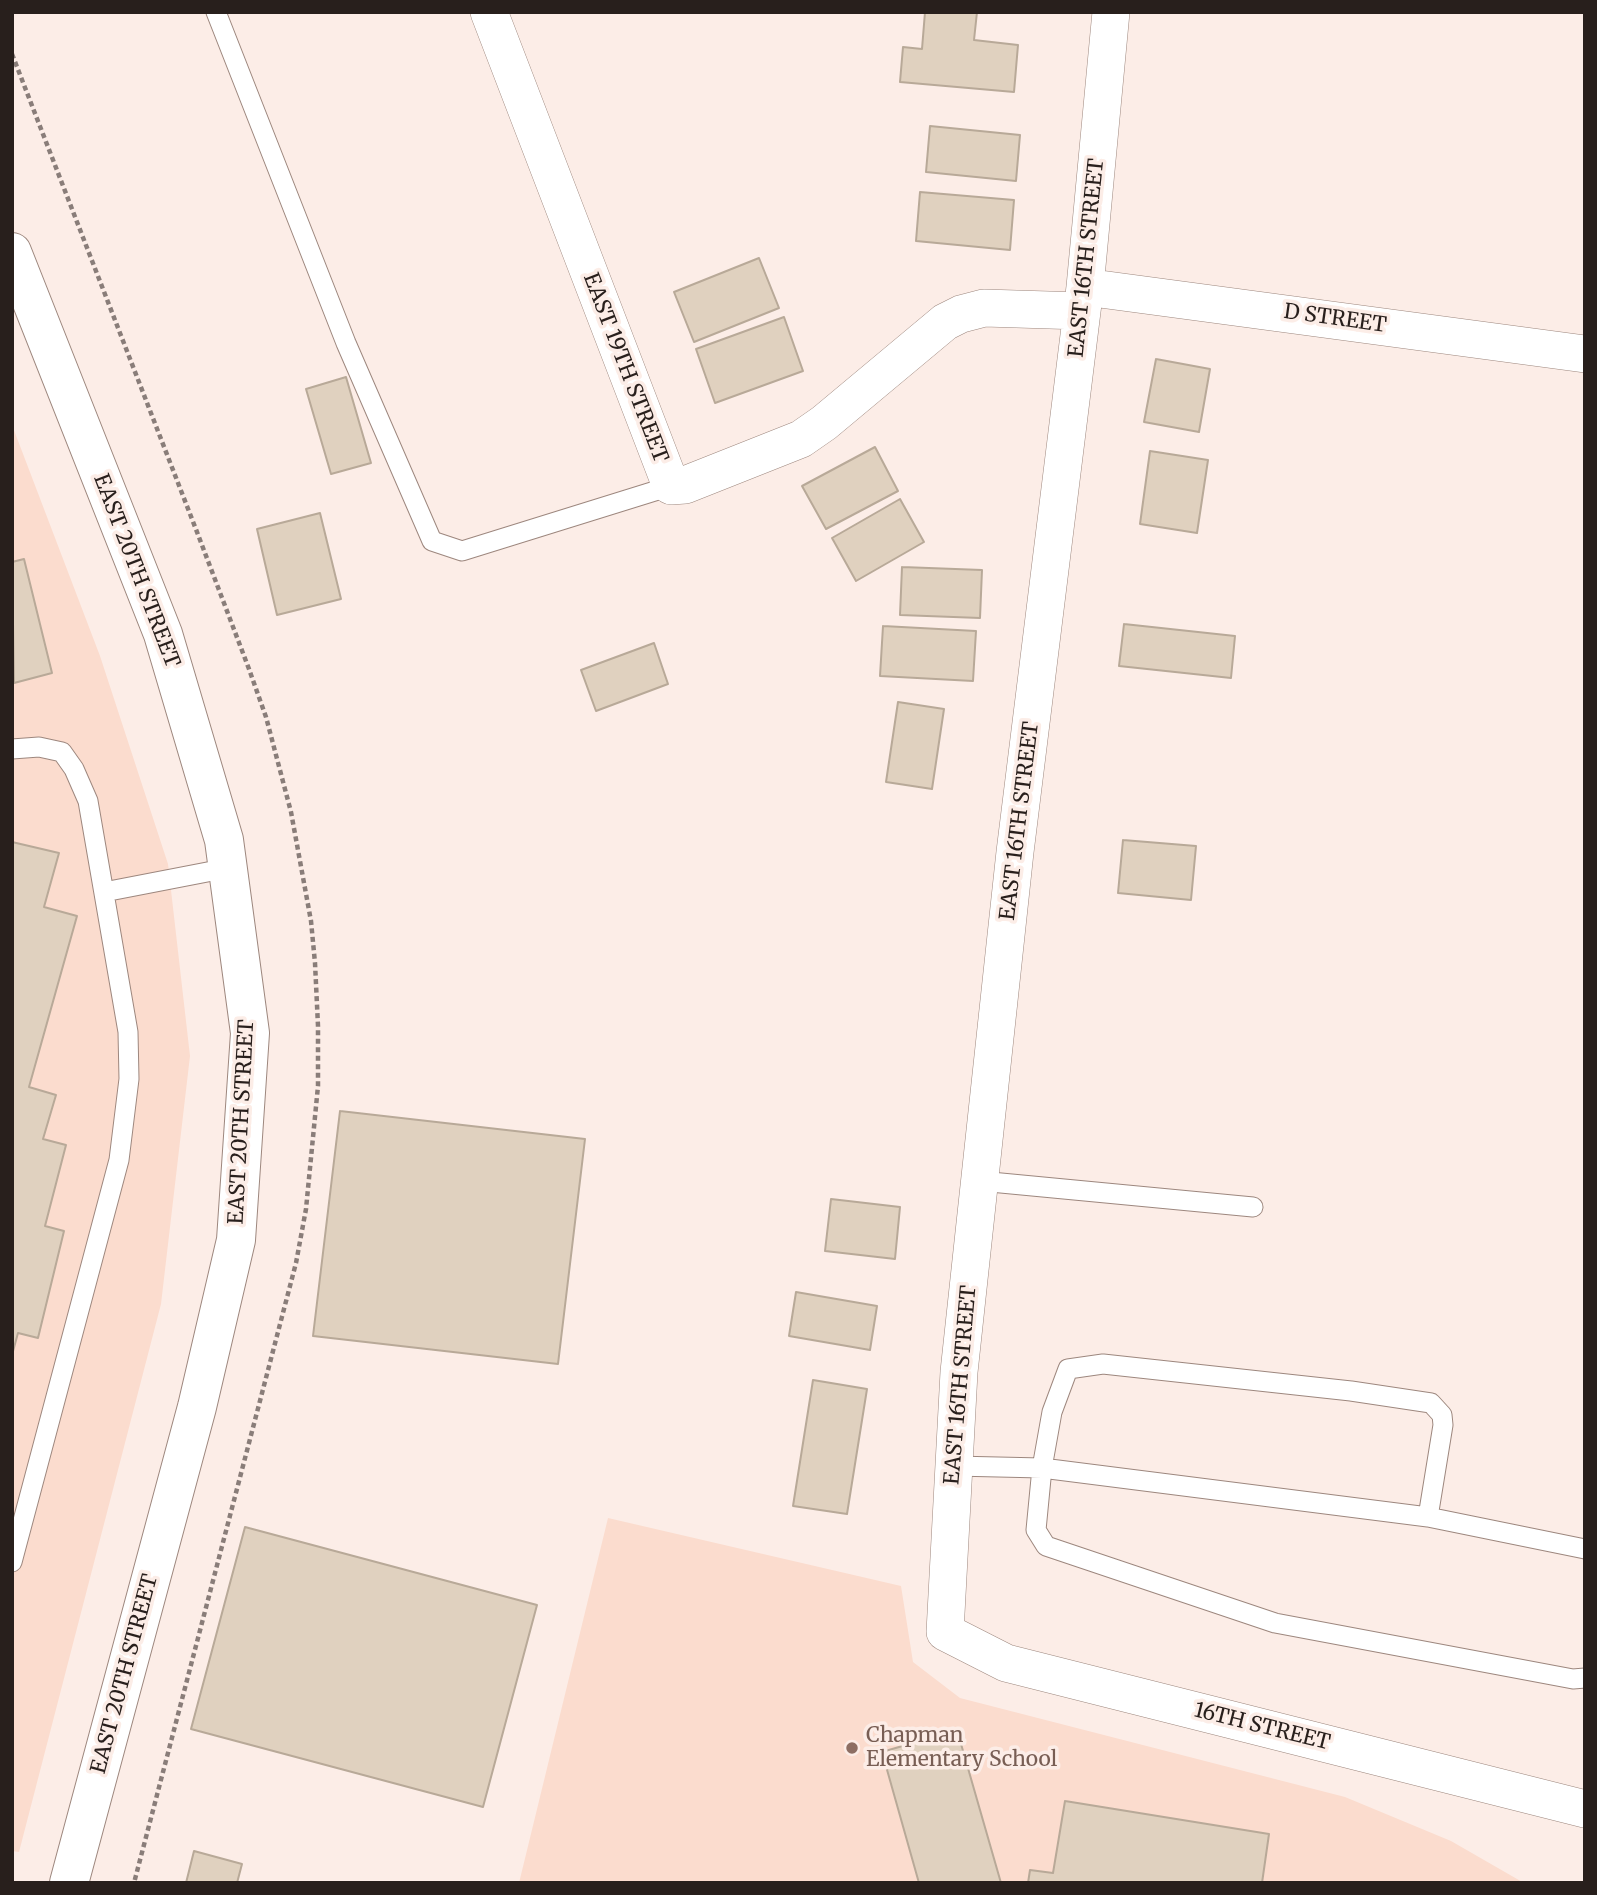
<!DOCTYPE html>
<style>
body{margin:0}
#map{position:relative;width:1597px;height:1895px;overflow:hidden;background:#fcede7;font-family:Merriweather,serif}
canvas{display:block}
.frame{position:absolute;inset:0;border:14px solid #281f1c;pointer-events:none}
</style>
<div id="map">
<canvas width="1597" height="1895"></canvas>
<div class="frame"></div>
</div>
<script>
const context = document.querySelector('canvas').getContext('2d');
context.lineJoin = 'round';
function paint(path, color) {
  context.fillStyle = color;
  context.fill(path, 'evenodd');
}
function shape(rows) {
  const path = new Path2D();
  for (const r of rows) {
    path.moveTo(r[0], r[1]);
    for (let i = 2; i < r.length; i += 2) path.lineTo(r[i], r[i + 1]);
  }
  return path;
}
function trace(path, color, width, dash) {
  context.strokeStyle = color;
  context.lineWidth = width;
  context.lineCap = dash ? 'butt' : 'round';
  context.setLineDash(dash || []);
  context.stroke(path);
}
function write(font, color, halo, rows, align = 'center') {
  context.font = font + ' Merriweather,serif';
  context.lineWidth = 7;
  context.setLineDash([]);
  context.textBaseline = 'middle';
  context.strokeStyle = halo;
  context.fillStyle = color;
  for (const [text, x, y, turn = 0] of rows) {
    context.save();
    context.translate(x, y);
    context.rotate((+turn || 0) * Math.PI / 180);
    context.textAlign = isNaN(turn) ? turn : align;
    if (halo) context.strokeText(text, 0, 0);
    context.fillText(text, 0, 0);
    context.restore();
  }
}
paint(shape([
 [12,425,100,656,168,864,190,1056,161,1304,19,1852,12,1851],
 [608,1518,901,1586,913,1662,960,1698,1345,1797,1451,1841,1524,1883,519,1883]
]), '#fbdcce');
const building = shape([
 [925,12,977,12,974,40,1018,45,1014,92,900,82,903,47,922,49,925,12],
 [930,126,1020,135,1016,181,926,172,930,126],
 [920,192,1014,200,1010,250,916,241,920,192],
 [759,258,779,308,694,342,674,292,759,258],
 [784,317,803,371,715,403,696,349,784,317],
 [1156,359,1210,369,1199,432,1144,422,1156,359],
 [346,377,371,463,331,474,306,389,346,377],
 [875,447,898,491,826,529,802,486,875,447],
 [1150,451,1208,460,1197,533,1140,524,1150,451],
 [900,499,924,542,856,581,832,538,900,499],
 [320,513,341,599,277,615,257,529,320,513],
 [24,559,52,673,14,683,12,562,24,559],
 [902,567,982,570,980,618,900,615,902,567],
 [1124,624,1235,636,1231,678,1119,666,1124,624],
 [883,626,976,631,973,681,880,676,883,626],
 [654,643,668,684,596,711,581,670,654,643],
 [898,702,944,709,932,789,886,782,898,702],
 [1123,840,1196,846,1191,900,1118,893,1123,840],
 [12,842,59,853,44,907,77,916,29,1087,56,1095,43,1139,66,1145,45,1226,64,1231,38,1338,18,1333,12,1355,12,842],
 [340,1111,585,1139,558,1364,313,1336,340,1111],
 [831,1199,900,1207,895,1259,825,1251,831,1199],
 [796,1292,877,1306,870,1350,789,1336,796,1292],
 [813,1380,867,1389,847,1514,793,1506,813,1380],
 [245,1527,537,1605,483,1807,191,1729,245,1527],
 [957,1730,1001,1883,919,1883,882,1752,957,1730],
 [1065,1801,1269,1834,1262,1883,1028,1883,1030,1870,1053,1873,1065,1801],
 [194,1851,242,1864,237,1883,186,1883,194,1851]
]);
paint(building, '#e0d1bf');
trace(building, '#b8a998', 2);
const service = shape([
 [216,12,346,343,432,541,462,551,671,486],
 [12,749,39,747,62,752,74,769,88,801,128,1032,129,1079,119,1160,12,1562],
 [104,892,228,868],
 [980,1181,1253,1207],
 [954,1466,1042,1468,1428,1517,1585,1549],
 [1428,1517,1443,1425,1442,1415,1431,1403,1351,1391,1103,1364,1068,1369,1052,1412,1042,1468,1036,1530,1046,1546,1275,1623,1573,1679,1585,1678]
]);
const minor = shape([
 [489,12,671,486,685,485,801,439,824,423,945,322,961,314,984,308,1082,311],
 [1111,12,1085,287,1015,852,959,1372,945,1632,1006,1663,1585,1809],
 [1085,287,1585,354]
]);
const tertiary = shape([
 [12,252,163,634,224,840,250,1033,236,1240,197,1407,69,1883]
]);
trace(service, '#9d877e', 21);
trace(minor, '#9d877e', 38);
trace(tertiary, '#9d877e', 40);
trace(shape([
 [12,54,197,532,249,669,266,717,291,812,311,921,315,963,318,1026,318,1086,306,1209,296,1263,134,1883]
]), '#897d79', 4.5, [5, 3.5]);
trace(service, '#fff', 19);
trace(minor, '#fff', 37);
trace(tertiary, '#fff', 38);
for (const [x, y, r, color] of [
 [852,1748,7,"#8d6e63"]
]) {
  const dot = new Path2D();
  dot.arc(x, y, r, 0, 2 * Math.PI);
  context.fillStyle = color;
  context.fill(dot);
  trace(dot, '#fcede7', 2.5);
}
write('21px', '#281f1c', '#fcede7', [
 ["EAST 16TH STREET",1087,258,-84],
 ["D STREET",1335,319,8],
 ["EAST 19TH STREET",625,368,69],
 ["EAST 20TH STREET",136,571,69],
 ["EAST 16TH STREET",1020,821,-83],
 ["EAST 20TH STREET",242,1122,-87],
 ["EAST 16TH STREET",961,1385,-85],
 ["EAST 20TH STREET",125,1674,-75],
 ["16TH STREET",1262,1727,14]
]);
write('21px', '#785e54', '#fcede7', [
 ["Chapman",866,1736],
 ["Elementary School",866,1760]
], 'left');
</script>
